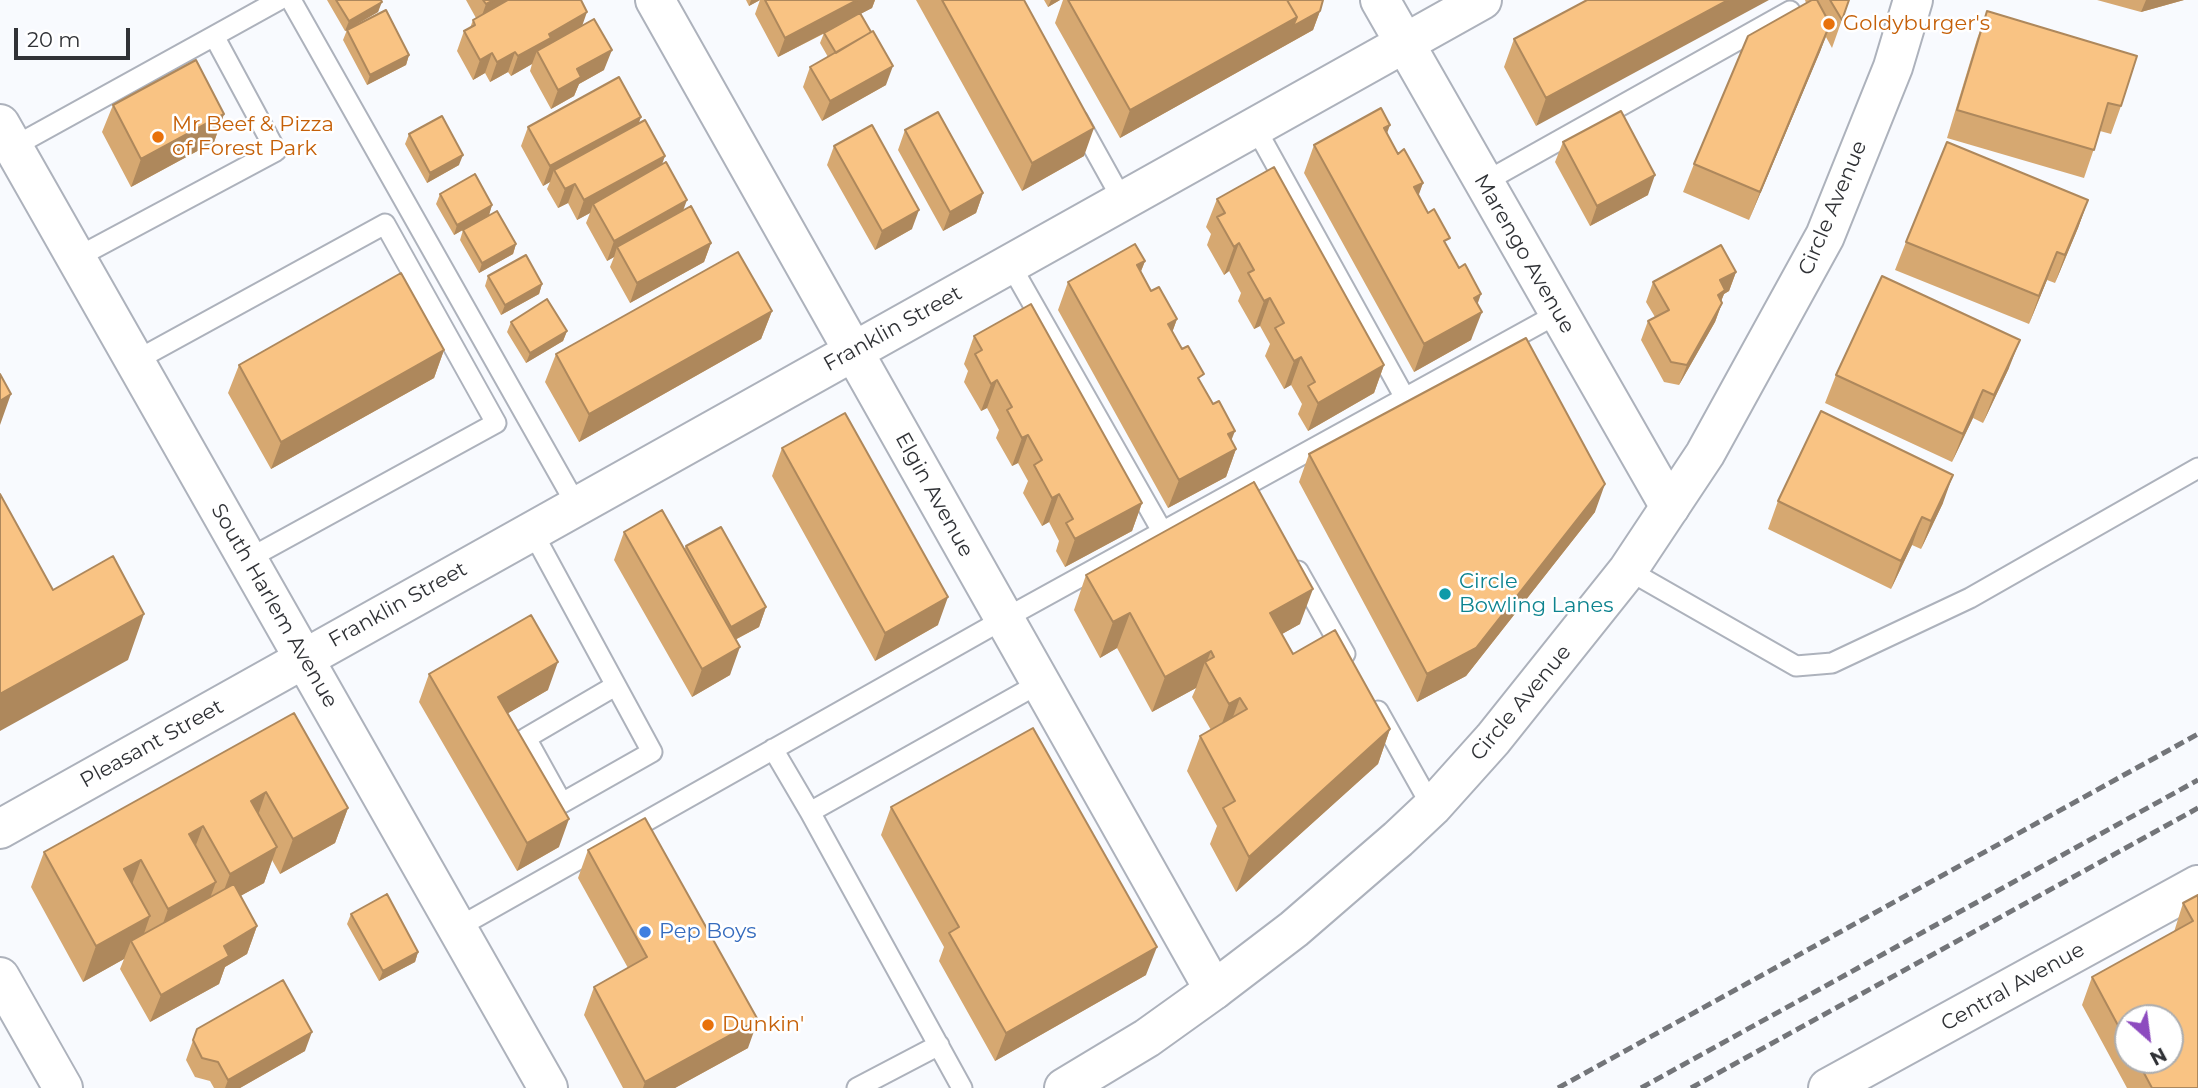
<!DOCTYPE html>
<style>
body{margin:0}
#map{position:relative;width:2198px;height:1088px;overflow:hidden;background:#f8fafe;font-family:Montserrat,sans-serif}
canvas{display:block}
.north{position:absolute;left:2114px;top:1004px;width:70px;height:70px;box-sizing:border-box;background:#fff;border:2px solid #acadaf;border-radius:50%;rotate:152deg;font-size:19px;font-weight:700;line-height:28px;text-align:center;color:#303236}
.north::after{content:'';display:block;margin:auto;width:24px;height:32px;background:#8d4bbf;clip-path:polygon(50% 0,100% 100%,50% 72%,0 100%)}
.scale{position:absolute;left:14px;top:28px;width:116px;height:32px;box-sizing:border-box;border:4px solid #303236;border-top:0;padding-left:9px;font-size:21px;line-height:24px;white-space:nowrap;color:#303236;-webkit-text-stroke:5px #fff;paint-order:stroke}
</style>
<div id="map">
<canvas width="2198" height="1088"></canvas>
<div class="north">N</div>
<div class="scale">20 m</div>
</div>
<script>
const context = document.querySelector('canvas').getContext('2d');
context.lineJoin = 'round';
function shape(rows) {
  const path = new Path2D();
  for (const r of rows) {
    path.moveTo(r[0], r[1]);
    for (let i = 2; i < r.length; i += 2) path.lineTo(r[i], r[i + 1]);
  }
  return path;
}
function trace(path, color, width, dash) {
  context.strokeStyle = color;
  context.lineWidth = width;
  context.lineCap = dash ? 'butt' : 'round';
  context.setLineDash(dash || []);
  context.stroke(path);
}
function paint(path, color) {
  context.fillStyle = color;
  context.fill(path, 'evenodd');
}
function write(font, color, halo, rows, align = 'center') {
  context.font = font + ' Montserrat,sans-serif';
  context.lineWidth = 5;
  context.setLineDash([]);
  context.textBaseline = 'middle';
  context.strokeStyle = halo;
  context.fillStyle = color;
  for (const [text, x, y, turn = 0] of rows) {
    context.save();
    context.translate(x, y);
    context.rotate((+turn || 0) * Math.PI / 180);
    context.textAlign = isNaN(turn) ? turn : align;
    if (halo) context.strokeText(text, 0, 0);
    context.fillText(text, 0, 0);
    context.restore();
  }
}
const lane = shape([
 [291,0,577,506],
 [214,36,279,0],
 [1078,120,1123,201],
 [1255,127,1405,398],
 [13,147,214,36,276,151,76,258],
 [1483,183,1790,11],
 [1010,264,1162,531],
 [135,361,385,224,496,423,248,559],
 [532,531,652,752,562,803,526,738,615,686],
 [1628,570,1796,666,1832,663,1970,598,2198,468],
 [1298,571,1345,654],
 [1378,711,1432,807],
 [773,749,810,812],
 [457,928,1004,619,1557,314],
 [857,1088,939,1045],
 [962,1088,810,812,1040,683]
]);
const street = shape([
 [655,0,1214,990],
 [1380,0,1670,507],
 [0,829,1482,0],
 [0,977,63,1088]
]);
const secondary = shape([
 [1064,1088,1147,1038,1214,990,1294,929,1398,839,1432,807,1493,739,1628,570,1705,454,1825,236,1893,67,1913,0],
 [1828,1088,2198,885]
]);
const primary = shape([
 [0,124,548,1088]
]);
trace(lane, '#adb2bc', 23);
trace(street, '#adb2bc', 42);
trace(secondary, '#adb2bc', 42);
trace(primary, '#adb2bc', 42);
trace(lane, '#fff', 19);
trace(street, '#fff', 38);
trace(secondary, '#fff', 38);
trace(primary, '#fff', 38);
trace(shape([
 [1558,1088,2198,734],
 [1641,1088,2198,780],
 [1691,1088,2198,808]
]), '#737579', 5, [10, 5]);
paint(shape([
 [327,0,381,0,378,12,345,31],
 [466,0,581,0,582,26,604,70,579,84,574,96,551,109,530,71,532,64,511,76,508,72,490,82,485,73,473,80,457,51,464,31,470,28,473,20,476,18],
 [746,0,875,0,872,8,860,14,886,85,822,121,803,87,810,67,828,57,820,43,824,33,831,30,778,57,755,14,760,0,749,6],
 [916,0,1024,0,1084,156,1022,191],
 [1044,0,1060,0,1048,7],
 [1063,0,1323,0,1320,11,1313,30,1120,138,1055,23],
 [1587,0,1536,126,1504,67,1514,39],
 [1805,0,1849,0,1832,48,1826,37,1749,220,1683,192,1694,164,1806,3],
 [2097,0,2184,0,2141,12],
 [1987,11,2121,106,2111,134,2100,131,2084,178,1947,138,1977,39],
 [347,30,409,55,406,65,367,85,343,40],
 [113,105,224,114,214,142,131,187,102,132],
 [639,124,662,164,683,211,711,243,704,262,630,303,610,267,614,257,607,261,586,223,590,213,577,220,568,203,558,208,547,189,550,182,543,186,521,146,528,127],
 [905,130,983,193,976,213,943,231,898,150],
 [409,134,459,165,427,183,405,144],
 [1387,134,1398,154,1423,183,1418,195,1477,304,1471,340,1414,372,1304,173,1314,145],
 [1563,142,1648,195,1590,226,1555,162],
 [834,146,912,229,875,250,827,165],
 [440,194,492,205,489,215,454,235,436,204],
 [1217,199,1384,365,1374,393,1308,431,1298,414,1302,404,1291,385,1284,389,1265,356,1270,344,1260,326,1254,329,1238,301,1241,293,1229,271,1224,275,1207,245,1211,234,1206,227],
 [2088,200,2078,228,2055,283,2047,280,2029,324,1895,270,1906,242],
 [463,230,516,244,513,254,479,273,460,240],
 [1145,261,1141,271,1151,291,1177,319,1172,332,1236,449,1226,477,1168,508,1058,310,1068,282],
 [1736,272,1729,291,1724,294,1721,301,1722,303,1715,322,1679,385,1664,382,1641,340,1648,321,1655,317,1646,302,1653,282],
 [488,276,542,284,539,294,501,315,485,286],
 [772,311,761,339,579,442,545,382,556,354],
 [511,322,567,331,563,341,526,363,507,332],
 [974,336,1142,503,1132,531,1065,567,1056,551,1059,541,1049,522,1042,526,1023,493,1028,481,1018,463,1012,466,996,438,999,430,987,408,981,411,964,382,968,371,964,364],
 [444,350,434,378,271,469,228,393,239,365],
 [2009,368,1983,423,1973,418,1952,462,1825,403,1836,375],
 [782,448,938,625,875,661,772,476],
 [1309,454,1595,512,1466,676,1417,702,1299,482],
 [1778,501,1943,503,1921,549,1912,545,1891,589,1768,529],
 [624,532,684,550,686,546,766,607,759,627,735,640,730,675,692,697,614,560],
 [1086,575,1300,624,1282,634,1293,654,1390,729,1378,764,1236,892,1210,844,1217,826,1187,771,1200,736,1211,730,1192,697,1196,688,1152,712,1117,648,1100,658,1074,610],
 [429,674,548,690,508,713,559,847,517,871,419,702],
 [294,713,348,808,335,843,280,874,272,860,264,883,240,896,257,926,247,954,225,967,219,984,150,1022,120,969,124,959,83,982,31,887,44,852],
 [891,807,1146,975,995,1061,939,961,944,947,881,835],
 [588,850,748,1048,675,1088,623,1088,584,1015,594,987,628,968,578,878],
 [2198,895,2198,1088,2127,1088,2082,1005,2092,977,2174,932,2183,903],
 [2128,1018,2170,1060,2128,1060],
 [351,914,418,952,415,962,379,981,347,924],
 [197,1029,305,1051,240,1088,214,1088,210,1081,195,1077,186,1060]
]), '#d6a871');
paint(shape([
 [494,0,524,0,479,24,486,4],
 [751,0,760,0,749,6],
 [857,0,875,0,872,8,778,57,785,38],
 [1051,0,1060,0,1048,7],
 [1728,0,1769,0,1536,126,1546,98],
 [2146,0,2184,0,2141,12],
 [382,2,378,12,345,31,349,21],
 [1320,11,1313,30,1120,138,1130,110,1297,17],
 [587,12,580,32,537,51,532,64,511,76,518,56,549,34],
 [1830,24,1820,52,1749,220,1760,192],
 [612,50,604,70,579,84,574,96,551,109,558,90,577,69],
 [515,52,508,72,490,82,497,62],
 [492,53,485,73,473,80,480,60],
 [409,55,406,65,367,85,370,75],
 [893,66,886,85,822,121,830,101],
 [224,114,214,142,131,187,141,159],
 [641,117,634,137,554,170,550,182,543,186,550,166],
 [1390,125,1380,153,1384,128],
 [1094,128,1084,156,1022,191,1032,163],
 [463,155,459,165,427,183,430,173],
 [665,156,658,176,593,204,590,213,577,220,584,200],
 [1655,175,1648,195,1590,226,1597,206],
 [1423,183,1413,211,1414,187],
 [575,184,568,203,558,208,565,189],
 [983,193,976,213,943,231,950,212],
 [687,200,680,219,617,247,614,257,607,261,614,241],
 [2088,200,2078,228,2055,283,2065,255],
 [492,205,489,215,454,235,457,225],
 [919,210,912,229,875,250,882,231],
 [711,243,704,262,630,303,637,283],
 [1239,243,1229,271,1224,275,1234,247],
 [516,244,513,254,479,273,482,263],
 [2057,252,2047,280,2029,324,2039,296],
 [1145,261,1134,289,1137,265],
 [1736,272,1729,291,1724,294,1718,309,1711,314,1720,280],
 [542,284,539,294,501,315,505,305],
 [1481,294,1473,317,1482,312,1471,340,1414,372,1424,344,1474,298],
 [1270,298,1260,326,1254,329,1264,301],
 [1722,303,1715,322,1679,385,1687,365],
 [772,311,761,339,579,442,589,414],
 [1177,319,1167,347,1168,324],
 [567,331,563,341,526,363,530,353],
 [2020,340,2009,368,1983,423,1994,395],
 [444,350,434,378,271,469,281,442],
 [1301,357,1291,385,1284,389,1294,361],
 [1384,365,1374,393,1308,431,1318,403],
 [997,380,987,408,981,411,991,384],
 [1983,390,1973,418,1952,462,1963,434],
 [11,394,0,425,0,401],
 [1235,431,1226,454,1236,449,1226,477,1168,508,1179,480,1228,434],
 [1028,435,1018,463,1012,466,1022,438],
 [1953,475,1943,503,1921,549,1931,521],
 [1605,484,1595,512,1466,676,1417,702,1427,674],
 [1059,494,1049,522,1042,526,1052,498],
 [1142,503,1132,531,1065,567,1075,539],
 [1922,517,1912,545,1891,589,1901,561],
 [1313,589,1300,624,1257,648,1270,613],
 [948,597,938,625,875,661,885,633],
 [766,607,759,627,723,646,731,627],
 [1130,613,1117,648,1100,658,1113,622],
 [144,614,128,660,0,731,0,694],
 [740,647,730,675,692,697,702,669],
 [1211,651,1206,664,1205,662,1196,688,1152,712,1165,677],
 [558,662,548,690,488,725,498,697],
 [1240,698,1227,733,1216,740,1229,704],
 [1390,729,1378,764,1236,892,1249,857],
 [266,792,254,827,251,801],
 [348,808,335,843,280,874,293,839],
 [569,819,559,847,517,871,527,843],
 [203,826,190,861,189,834],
 [277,847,264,883,217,909,230,874],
 [141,860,128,895,124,869],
 [216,882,203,917,156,944,168,909],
 [150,916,138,951,131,941,124,959,83,982,96,946],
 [257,926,247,954,225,967,219,984,150,1022,161,995,224,946],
 [1157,947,1146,975,995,1061,1006,1033],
 [418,952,415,962,379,981,383,971],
 [758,1020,748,1048,675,1088,643,1088,645,1082],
 [312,1032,305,1051,240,1088,225,1088,228,1080]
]), '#ae885c');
const building = shape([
 [336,0,381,0,382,2,349,21,336,0],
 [483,0,494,0,486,4,483,0],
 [508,0,581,0,587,12,549,34,551,38,518,56,515,52,497,62,492,53,480,60,464,31,475,25,473,20,508,0],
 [765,0,857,0,785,38,765,0],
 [942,0,1024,0,1094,128,1032,163,942,0],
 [1068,0,1287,0,1297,17,1130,110,1068,0],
 [1287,0,1323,0,1320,11,1293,26,1297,17,1287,0],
 [1587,0,1728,0,1546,98,1514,39,1587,0],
 [1812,0,1817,0,1830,24,1760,192,1694,164,1748,36,1812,0],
 [1830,0,1849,0,1842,20,1830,0],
 [386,10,409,55,370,75,347,30,386,10],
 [1987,11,2137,56,2121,106,2108,103,2094,150,1957,110,1987,11],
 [860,13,871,32,836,53,824,33,860,13],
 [594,19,612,50,577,69,581,77,558,90,537,51,594,19],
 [873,31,893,66,830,101,810,67,873,31],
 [196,60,224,114,141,159,113,105,196,60],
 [619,77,641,117,550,166,528,127,619,77],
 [1381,108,1390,125,1384,128,1398,154,1404,149,1423,183,1414,187,1428,213,1434,209,1450,238,1444,241,1459,268,1465,264,1481,294,1474,298,1482,312,1424,344,1314,145,1381,108],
 [1621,111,1655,175,1597,206,1563,142,1621,111],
 [938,112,983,193,950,212,905,130,938,112],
 [442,116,463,155,430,173,409,134,442,116],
 [645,120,665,156,584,200,575,184,565,189,554,170,645,120],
 [872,125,919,210,882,231,834,146,872,125],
 [1947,142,2088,200,2065,255,2057,252,2039,296,1906,242,1947,142],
 [666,162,687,200,614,241,593,204,666,162],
 [1274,167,1384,365,1318,403,1308,386,1315,382,1301,357,1294,361,1275,328,1284,323,1270,298,1264,301,1248,273,1254,270,1239,243,1234,247,1217,217,1225,213,1217,199,1274,167],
 [475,174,492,205,457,225,440,194,475,174],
 [691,206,711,243,637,283,617,247,691,206],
 [497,211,516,244,482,263,463,230,497,211],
 [1135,244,1145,261,1137,265,1151,291,1159,287,1177,319,1168,324,1182,349,1188,346,1204,374,1198,378,1213,404,1219,401,1235,431,1228,434,1236,449,1179,480,1068,282,1135,244],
 [1721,245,1736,272,1720,280,1725,290,1718,295,1722,303,1687,365,1671,362,1648,321,1669,310,1653,282,1721,245],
 [738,252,772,311,589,414,556,354,738,252],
 [526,255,542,284,505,305,488,276,526,255],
 [401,273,444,350,281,442,239,365,401,273],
 [1882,276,2020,340,1994,395,1983,390,1963,434,1836,375,1882,276],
 [547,299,567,331,530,353,511,322,547,299],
 [1031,304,1142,503,1075,539,1066,523,1073,519,1059,494,1052,498,1034,465,1042,460,1028,435,1022,438,1007,410,1012,407,997,380,991,384,975,354,982,350,974,336,1031,304],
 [1526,338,1605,484,1476,648,1427,674,1309,454,1526,338],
 [0,374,11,394,0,401,0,374],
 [1821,411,1953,475,1931,521,1922,517,1901,561,1778,501,1821,411],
 [845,413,948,597,885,633,782,448,845,413],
 [1254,482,1313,589,1270,613,1293,654,1335,630,1390,729,1249,857,1223,808,1235,801,1200,736,1247,709,1240,698,1229,704,1205,662,1214,657,1211,651,1165,677,1130,613,1113,622,1086,575,1254,482],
 [0,494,53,590,113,556,144,614,0,694,0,494],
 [662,510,740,647,702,669,624,532,662,510],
 [721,527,766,607,731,627,686,546,721,527],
 [531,615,558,662,498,697,569,819,527,843,429,674,531,615],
 [294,713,348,808,293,839,266,792,251,801,277,847,230,874,203,826,189,834,216,882,168,909,141,860,124,869,150,916,96,946,44,852,294,713],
 [1033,728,1157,947,1006,1033,949,933,959,927,891,807,1033,728],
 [645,818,758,1020,645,1082,594,987,647,957,588,850,645,818],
 [234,884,257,926,224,946,229,956,161,995,131,941,234,884],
 [387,894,418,952,383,971,351,914,387,894],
 [2198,895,2198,1088,2152,1088,2137,1060,2170,1060,2170,1018,2128,1018,2128,1044,2092,977,2193,921,2183,903,2198,895],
 [283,980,312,1032,228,1080,218,1062,202,1058,193,1040,197,1029,283,980]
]);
paint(building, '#f9c383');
trace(building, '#ae885c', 2);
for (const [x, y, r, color] of [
 [1829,24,7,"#e8710a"],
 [158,137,7,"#e8710a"],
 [1445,594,7,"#0f9aa8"],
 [645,932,7,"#3f7fe0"],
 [708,1025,7,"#e8710a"]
]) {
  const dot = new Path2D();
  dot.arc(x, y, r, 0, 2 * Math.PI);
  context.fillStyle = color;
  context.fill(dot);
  trace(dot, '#fff', 2.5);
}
write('21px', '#c56008', '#fff', [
 ["Goldyburger's",1843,24],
 ["Mr Beef & Pizza",172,125],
 ["of Forest Park",172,149],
 ["Dunkin'",722,1025]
], 'left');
write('21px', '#303236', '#fff', [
 ["Circle Avenue",1833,208,-67],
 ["Marengo Avenue",1524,254,60],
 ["Franklin Street",893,329,-29],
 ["Elgin Avenue",934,495,61],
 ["Franklin Street",398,605,-29],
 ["South Harlem Avenue",274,606,60],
 ["Circle Avenue",1521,703,-50],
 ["Pleasant Street",152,744,-29],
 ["Central Avenue",2013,987,-29]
]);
write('21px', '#0d838f', '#fff', [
 ["Circle",1459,582],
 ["Bowling Lanes",1459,606]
], 'left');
write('21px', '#366cbe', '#fff', [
 ["Pep Boys",659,932]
], 'left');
</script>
